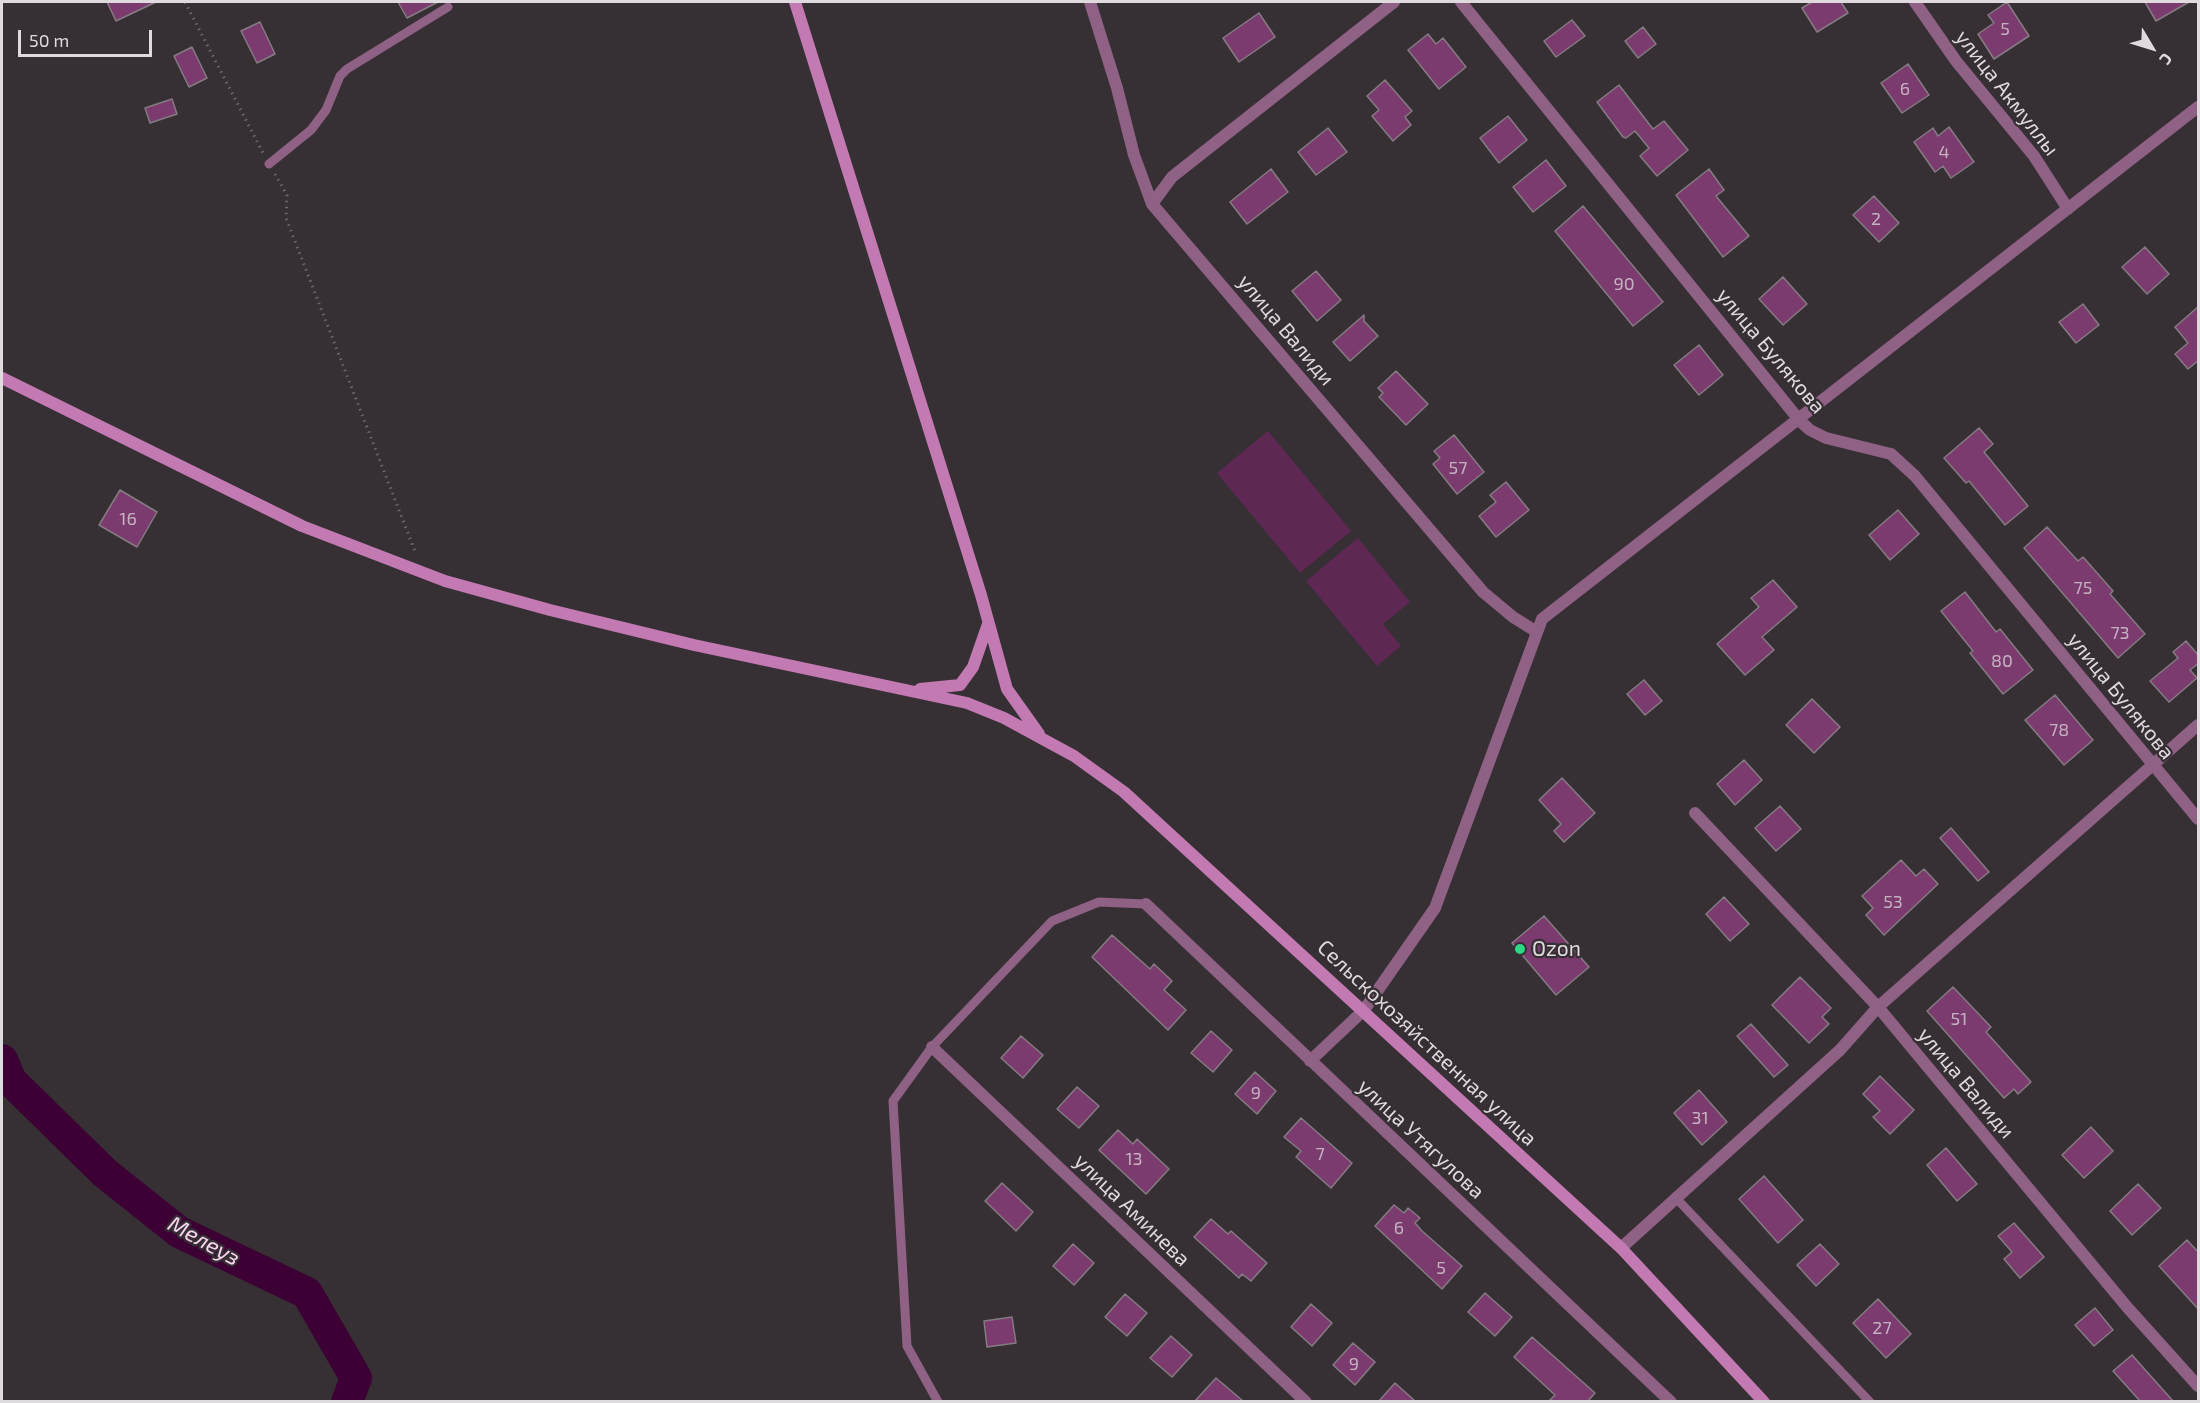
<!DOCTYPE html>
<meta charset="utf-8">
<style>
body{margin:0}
#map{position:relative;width:2200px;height:1403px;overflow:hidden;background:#362f34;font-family:"Exo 2",sans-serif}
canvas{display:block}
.frame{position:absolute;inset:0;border:3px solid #dedadd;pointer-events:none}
.north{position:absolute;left:2122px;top:18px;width:60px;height:60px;-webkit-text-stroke:4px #362f34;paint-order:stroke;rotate:128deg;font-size:16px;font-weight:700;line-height:24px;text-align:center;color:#dedadd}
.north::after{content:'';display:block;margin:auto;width:21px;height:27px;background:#dedadd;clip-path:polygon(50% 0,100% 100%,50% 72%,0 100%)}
.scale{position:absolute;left:18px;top:30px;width:134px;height:27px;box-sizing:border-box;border:3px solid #dedadd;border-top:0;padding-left:8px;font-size:18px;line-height:21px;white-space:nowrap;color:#dedadd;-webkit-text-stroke:4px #362f34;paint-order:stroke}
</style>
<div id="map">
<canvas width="2200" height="1403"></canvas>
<div class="frame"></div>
<div class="north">С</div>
<div class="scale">50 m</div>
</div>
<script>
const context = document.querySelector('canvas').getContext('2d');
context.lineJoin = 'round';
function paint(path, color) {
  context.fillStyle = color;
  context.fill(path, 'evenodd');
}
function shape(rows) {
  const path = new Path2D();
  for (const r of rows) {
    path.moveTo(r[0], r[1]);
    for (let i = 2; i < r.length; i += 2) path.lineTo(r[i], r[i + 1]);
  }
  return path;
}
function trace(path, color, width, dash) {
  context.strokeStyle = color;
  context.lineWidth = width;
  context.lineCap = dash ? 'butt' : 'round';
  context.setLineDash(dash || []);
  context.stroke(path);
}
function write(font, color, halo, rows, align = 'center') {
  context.font = font + ' "Exo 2",sans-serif';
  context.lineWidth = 4.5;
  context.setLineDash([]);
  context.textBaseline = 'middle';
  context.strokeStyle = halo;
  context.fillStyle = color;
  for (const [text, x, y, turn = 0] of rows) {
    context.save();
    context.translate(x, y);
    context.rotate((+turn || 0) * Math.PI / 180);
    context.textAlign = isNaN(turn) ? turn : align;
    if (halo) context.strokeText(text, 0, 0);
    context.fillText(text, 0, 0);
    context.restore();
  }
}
paint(shape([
 [1268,431,1351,531,1300,573,1217,473],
 [1358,538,1410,602,1383,624,1401,646,1377,666,1306,581]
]), '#5f2854');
trace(shape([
 [2,1060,11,1081,105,1173,179,1232,307,1293,356,1378,347,1402]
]), '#3d0034', 32);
const building = shape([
 [107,2,156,2,116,21,107,2],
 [398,2,438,2,407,18,398,2],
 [1812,2,1841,2,1848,13,1817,32,1802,8,1812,2],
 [2007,2,2029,36,1994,59,1978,34,1994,23,1988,15,2007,2],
 [2145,2,2189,2,2156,21,2145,2],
 [1259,13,1275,37,1239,62,1223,38,1259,13],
 [1572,20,1585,36,1556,57,1544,41,1572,20],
 [260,22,275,54,257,63,241,31,260,22],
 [1643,27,1656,44,1638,58,1625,41,1643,27],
 [1428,34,1436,44,1443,38,1466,67,1439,89,1408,50,1428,34],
 [192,47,207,78,189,87,174,56,192,47],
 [1908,64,1929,95,1902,113,1881,83,1908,64],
 [1385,80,1412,111,1405,117,1411,125,1393,141,1372,116,1379,110,1367,96,1385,80],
 [1619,85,1653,129,1664,121,1688,150,1657,176,1640,156,1649,148,1635,131,1626,138,1623,137,1597,102,1619,85],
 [172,99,177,114,150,123,145,108,172,99],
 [1508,116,1527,140,1499,163,1480,138,1508,116],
 [1949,127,1974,162,1951,178,1943,166,1935,172,1914,142,1933,128,1938,136,1949,127],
 [1328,128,1347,152,1316,175,1298,152,1328,128],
 [1546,160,1566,186,1533,212,1513,187,1546,160],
 [1271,169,1288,192,1247,224,1230,202,1271,169],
 [1709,169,1724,190,1716,196,1749,236,1723,257,1676,195,1709,169],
 [1874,196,1899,223,1879,242,1853,215,1874,196],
 [1583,206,1663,302,1633,326,1555,231,1583,206],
 [2145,247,2169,274,2147,294,2122,267,2145,247],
 [1316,271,1341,300,1317,321,1292,291,1316,271],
 [1783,277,1807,304,1783,325,1759,299,1783,277],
 [2083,304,2099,325,2076,343,2059,322,2083,304],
 [2199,306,2199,360,2188,369,2175,354,2188,343,2175,327,2199,306],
 [1364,315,1364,321,1378,336,1350,361,1333,342,1364,315],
 [1699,345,1723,375,1699,395,1674,365,1699,345],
 [1396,371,1428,404,1406,425,1379,397,1383,393,1378,388,1396,371],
 [1979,428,1993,444,1984,452,2028,506,2005,525,1969,481,1966,483,1944,458,1979,428],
 [1454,435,1484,472,1457,494,1433,464,1440,458,1434,451,1454,435],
 [1506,482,1529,510,1496,537,1479,516,1496,502,1490,495,1506,482],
 [120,490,157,512,137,547,99,525,120,490],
 [1898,510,1919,534,1890,560,1869,535,1898,510],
 [2047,527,2078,561,2083,557,2113,591,2110,594,2145,634,2118,658,2024,548,2047,527],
 [1773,580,1797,607,1762,637,1774,650,1745,675,1717,644,1759,607,1751,598,1773,580],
 [1965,592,1996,632,2000,629,2033,670,2003,694,1970,653,1973,651,1941,611,1965,592],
 [2186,641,2199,656,2199,663,2190,670,2197,678,2169,702,2150,681,2178,658,2173,652,2186,641],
 [1644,680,1662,701,1645,715,1627,694,1644,680],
 [2055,695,2093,740,2064,765,2025,720,2055,695],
 [1812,699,1840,727,1814,753,1786,725,1812,699],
 [1744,760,1762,780,1735,805,1717,784,1744,760],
 [1562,778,1595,813,1564,842,1554,831,1561,824,1539,800,1562,778],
 [1780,806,1801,829,1776,851,1755,828,1780,806],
 [1951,828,1989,872,1978,881,1940,838,1951,828],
 [1901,860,1916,876,1924,869,1938,884,1884,935,1866,915,1873,908,1862,896,1901,860],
 [1724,897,1749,924,1730,941,1706,914,1724,897],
 [1544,916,1589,967,1556,995,1512,943,1544,916],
 [1112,935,1150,969,1154,964,1172,981,1164,990,1186,1010,1168,1030,1092,957,1112,935],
 [1800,977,1831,1008,1822,1017,1829,1024,1809,1043,1772,1005,1800,977],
 [1953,987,1991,1027,1986,1032,2031,1082,2018,1094,2014,1089,2004,1098,1927,1011,1953,987],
 [1751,1024,1788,1065,1774,1077,1737,1036,1751,1024],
 [1211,1031,1232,1050,1213,1072,1191,1053,1211,1031],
 [1021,1036,1043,1055,1023,1078,1001,1058,1021,1036],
 [1255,1072,1276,1091,1257,1114,1235,1094,1255,1072],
 [1880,1076,1914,1110,1890,1134,1873,1117,1880,1111,1863,1094,1880,1076],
 [1077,1087,1099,1106,1079,1128,1057,1109,1077,1087],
 [1699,1090,1727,1122,1702,1145,1674,1113,1699,1090],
 [1301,1118,1352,1163,1331,1188,1296,1157,1301,1151,1284,1137,1301,1118],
 [2091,1127,2113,1151,2084,1178,2062,1155,2091,1127],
 [1118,1130,1133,1144,1137,1139,1169,1169,1146,1194,1099,1150,1118,1130],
 [1946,1148,1977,1184,1957,1201,1927,1165,1946,1148],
 [1764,1176,1803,1220,1778,1243,1739,1199,1764,1176],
 [1002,1183,1033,1212,1016,1231,985,1201,1002,1183],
 [2138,1184,2161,1208,2132,1235,2110,1211,2138,1184],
 [1394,1205,1404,1213,1408,1208,1420,1218,1415,1223,1422,1231,1462,1266,1442,1289,1375,1226,1394,1205],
 [1211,1219,1228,1234,1231,1231,1267,1263,1251,1281,1242,1274,1239,1278,1194,1237,1211,1219],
 [2014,1223,2044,1257,2020,1278,2004,1259,2012,1252,1998,1236,2014,1223],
 [2187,1240,2199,1253,2199,1310,2159,1266,2187,1240],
 [1073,1244,1094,1263,1074,1285,1053,1266,1073,1244],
 [1820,1244,1839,1264,1816,1286,1797,1265,1820,1244],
 [1485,1293,1512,1317,1495,1336,1468,1312,1485,1293],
 [1125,1294,1147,1313,1127,1336,1105,1317,1125,1294],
 [1878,1299,1911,1334,1886,1358,1853,1323,1878,1299],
 [1311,1304,1332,1323,1312,1346,1291,1327,1311,1304],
 [2095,1308,2113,1330,2094,1346,2075,1325,2095,1308],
 [1012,1317,1016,1343,987,1347,984,1321,1012,1317],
 [1171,1336,1192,1355,1172,1377,1150,1358,1171,1336],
 [1532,1337,1595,1393,1588,1401,1549,1401,1555,1395,1514,1357,1532,1337],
 [1353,1343,1375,1362,1355,1385,1333,1365,1353,1343],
 [2132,1355,2173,1401,2140,1401,2113,1371,2132,1355],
 [1216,1378,1243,1401,1195,1401,1216,1378],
 [1395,1383,1415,1401,1379,1401,1395,1383]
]);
paint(building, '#7b3b6e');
trace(building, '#847c82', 1.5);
trace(shape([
 [185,2,263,153],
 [275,174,287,195,286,218,416,554]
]), '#6d676c', 3, [1.5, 4.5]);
trace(shape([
 [269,164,311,130,326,110,340,76,347,69,448,7],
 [1675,1197,1870,1402],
 [938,1402,907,1346,893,1101,932,1047,1052,921,1099,902,1146,904]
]), '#8f6184', 9);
trace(shape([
 [1090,2,1117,88,1134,155,1152,204,1483,592,1513,617,1537,632],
 [1461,2,1800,421,1810,430,1826,438,1891,454,1915,476,2198,819],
 [1915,2,1956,61,2034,156,2068,209],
 [1152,204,1172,177,1394,2],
 [1695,813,1878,1007,2127,1307,2198,1386],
 [1146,904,1671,1402],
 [932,1047,1306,1402],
 [1310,1061,1364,1010,1435,908,1542,619,2198,107],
 [1621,1248,1840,1050,1878,1007,2198,725]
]), '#8f6184', 12);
trace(shape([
 [795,2,981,595,1007,689,1039,734],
 [2,378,302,526,445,581,550,610,694,645,967,703,1004,718,1074,756,1124,792,1621,1248,1764,1402],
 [920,689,960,685,973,667,988,624]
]), '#c37ab2', 12);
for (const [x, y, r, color] of [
 [1520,949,6,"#2bd884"]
]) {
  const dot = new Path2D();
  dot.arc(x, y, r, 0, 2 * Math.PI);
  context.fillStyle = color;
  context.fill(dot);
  trace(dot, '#362f34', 2);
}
write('18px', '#c5b2c1', null, [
 ["5",2005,29],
 ["6",1905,89],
 ["4",1944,152],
 ["2",1876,219],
 ["90",1624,284],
 ["57",1458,468],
 ["16",128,519],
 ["75",2083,588],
 ["73",2120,633],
 ["80",2002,661],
 ["78",2059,730],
 ["53",1893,902],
 ["51",1959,1019],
 ["9",1256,1093],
 ["31",1700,1118],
 ["7",1320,1154],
 ["13",1134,1159],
 ["6",1399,1228],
 ["5",1441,1268],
 ["27",1882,1328],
 ["9",1354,1364]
]);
write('21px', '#dedadd', '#362f34', [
 ["улица Акмуллы",2007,93,52],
 ["улица Валиди",1286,330,50],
 ["улица Булякова",1771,351,50],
 ["улица Булякова",2121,696,51],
 ["Сельскохозяйственная улица",1427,1043,43],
 ["улица Валиди",1966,1083,50],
 ["улица Утягулова",1421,1139,43],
 ["улица Аминева",1132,1210,44]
]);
write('21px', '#dedadd', '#362f34', [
 ["Ozon",1532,949]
], 'left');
write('italic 22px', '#fcd5f2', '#362f34', [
 ["Мелеуз",204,1241,29]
]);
</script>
